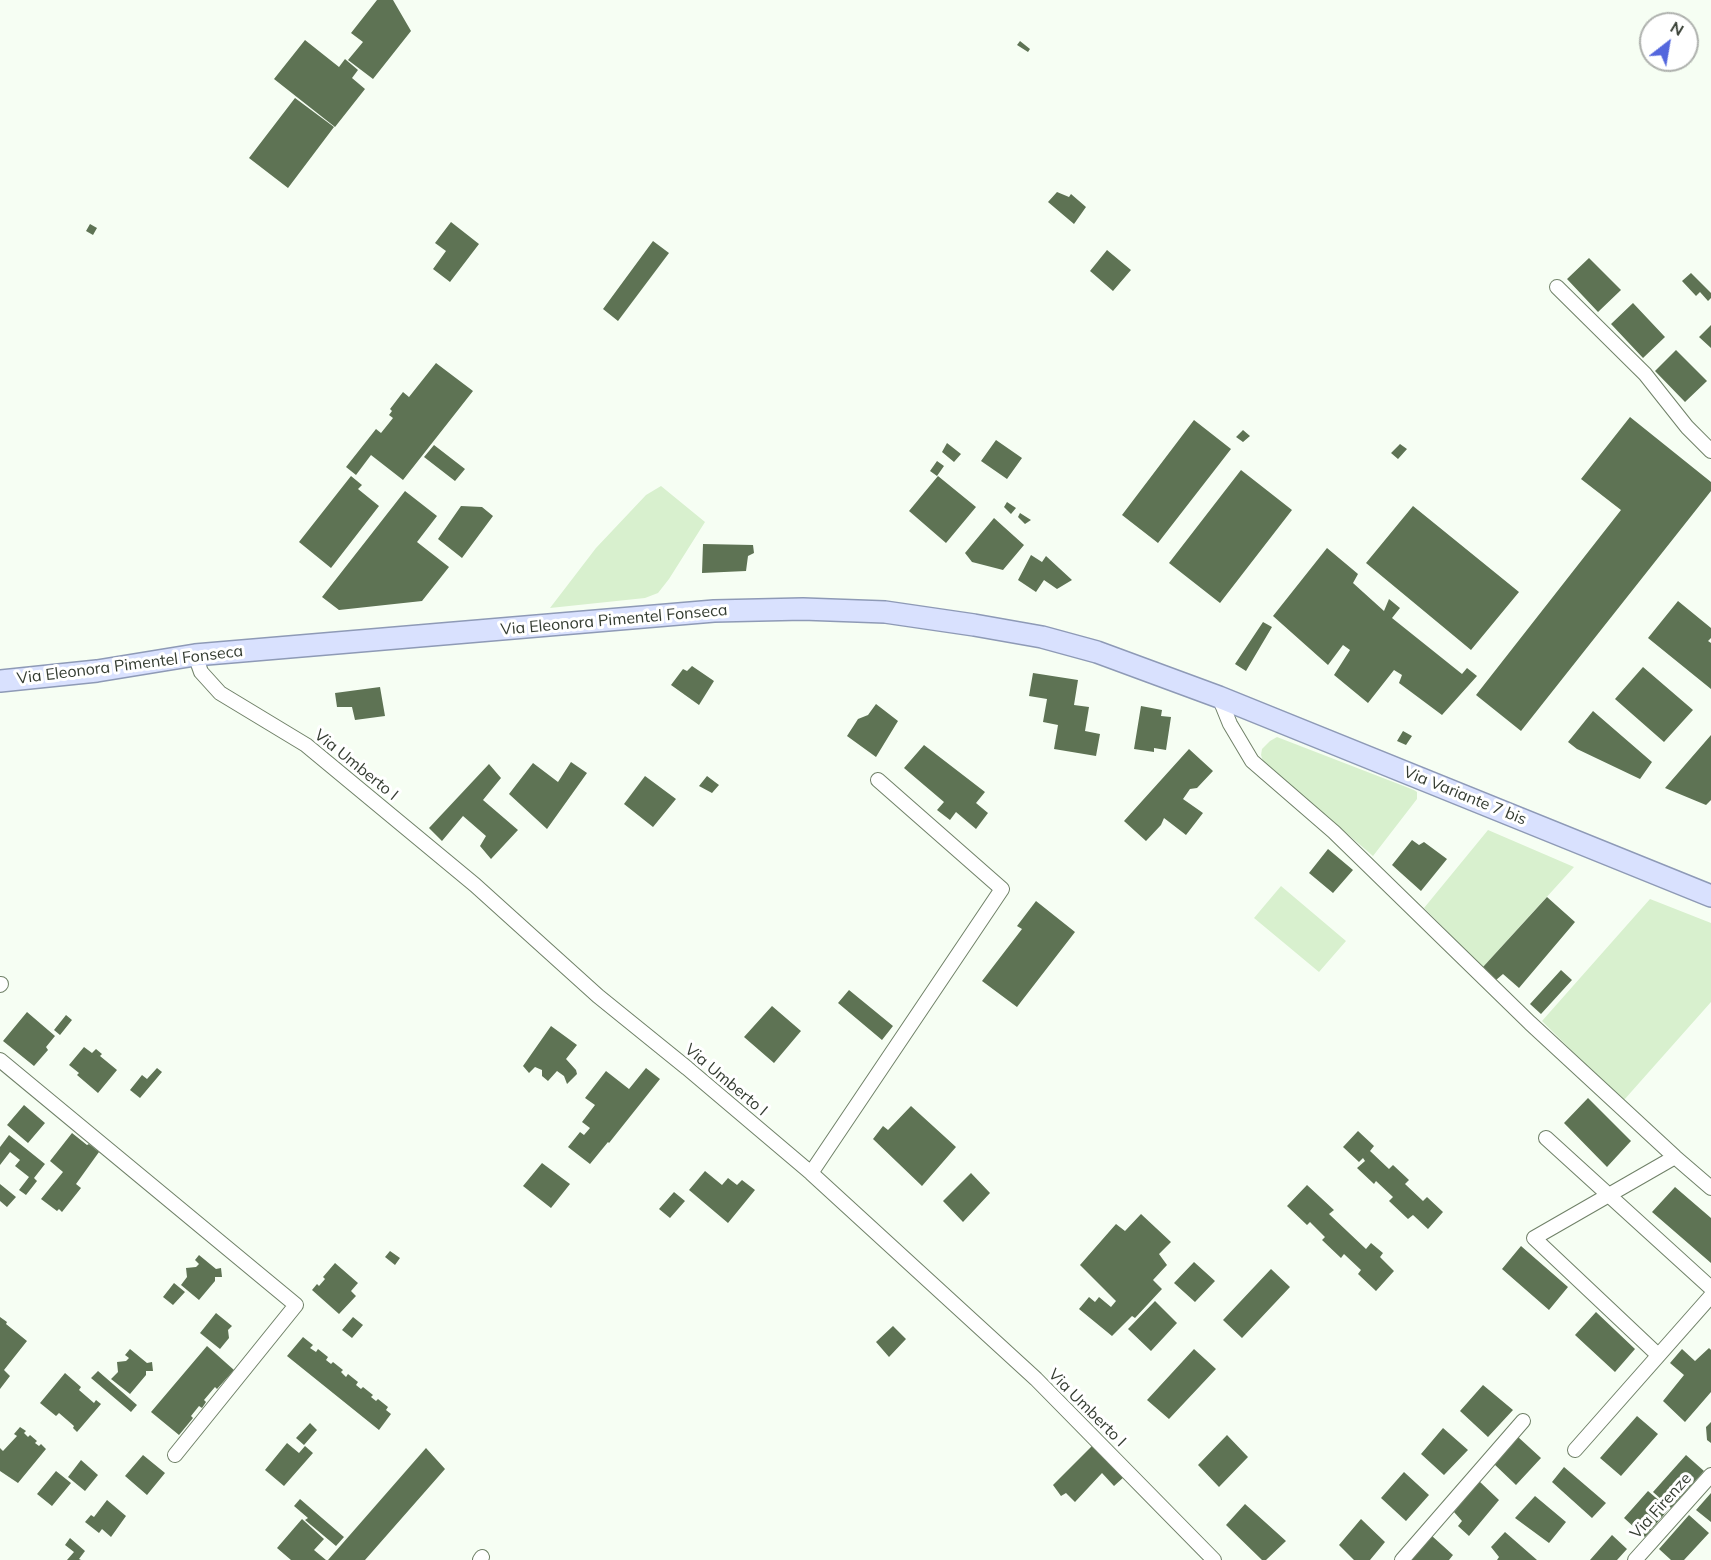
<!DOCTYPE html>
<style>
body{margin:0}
#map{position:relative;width:1711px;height:1560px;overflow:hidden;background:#f6fef3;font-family:Mulish,sans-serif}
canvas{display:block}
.north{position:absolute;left:1639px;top:12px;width:60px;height:60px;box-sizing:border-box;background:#fff;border:2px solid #aeb1ad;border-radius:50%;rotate:31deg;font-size:16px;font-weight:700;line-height:24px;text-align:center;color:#343c31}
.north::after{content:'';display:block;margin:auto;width:21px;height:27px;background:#5467dd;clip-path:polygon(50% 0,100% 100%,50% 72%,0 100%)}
</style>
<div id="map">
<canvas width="1711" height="1560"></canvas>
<div class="north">N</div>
</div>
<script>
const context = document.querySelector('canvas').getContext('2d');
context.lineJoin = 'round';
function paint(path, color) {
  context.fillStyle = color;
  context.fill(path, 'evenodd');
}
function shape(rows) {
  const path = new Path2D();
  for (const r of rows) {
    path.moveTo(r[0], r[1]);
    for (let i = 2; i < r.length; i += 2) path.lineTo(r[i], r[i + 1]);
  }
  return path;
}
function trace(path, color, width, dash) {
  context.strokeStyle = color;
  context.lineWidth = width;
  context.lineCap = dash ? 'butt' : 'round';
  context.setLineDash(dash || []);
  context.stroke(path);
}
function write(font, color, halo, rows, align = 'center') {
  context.font = font + ' Mulish,sans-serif';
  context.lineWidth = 6;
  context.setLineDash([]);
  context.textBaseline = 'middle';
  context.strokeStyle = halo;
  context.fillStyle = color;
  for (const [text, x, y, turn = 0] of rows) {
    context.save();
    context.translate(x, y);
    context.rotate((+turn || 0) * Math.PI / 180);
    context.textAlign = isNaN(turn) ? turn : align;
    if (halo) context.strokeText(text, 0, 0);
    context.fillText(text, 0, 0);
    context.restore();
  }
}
paint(shape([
 [661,486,705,522,669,579,658,593,645,598,550,608,596,548,646,495],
 [1277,737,1414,790,1417,792,1417,799,1373,856,1263,761,1261,755,1262,749,1270,741],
 [1488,830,1574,867,1483,967,1424,908],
 [1281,886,1346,941,1319,972,1254,918],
 [1650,899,1711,923,1711,1002,1624,1100,1595,1074,1542,1021]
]), '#d8f0ce');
paint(shape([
 [377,0,393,0,411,31,373,79,348,60,363,42,351,33],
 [305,40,339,67,345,59,358,70,352,78,365,89,335,127,274,79],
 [1020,41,1030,49,1028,52,1017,45],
 [295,98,334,127,288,188,249,158],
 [1057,192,1069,197,1071,194,1086,207,1074,224,1048,202],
 [451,222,479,244,450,282,433,269,446,251,435,243],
 [90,224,97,228,93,235,86,231],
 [653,241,669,253,618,321,603,309],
 [1107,250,1131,270,1113,291,1090,271],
 [1589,258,1621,290,1598,312,1567,279],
 [1691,273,1711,293,1711,298,1708,301,1700,292,1696,296,1682,281],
 [1633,303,1665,337,1643,358,1611,324],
 [1711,325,1711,348,1699,337],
 [1676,350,1707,381,1685,402,1655,371],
 [436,363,473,391,403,480,371,455,356,475,346,467,376,429,381,433,393,418,389,415,392,411,390,409,403,392,409,397],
 [1630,417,1711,482,1711,491,1521,731,1476,695,1621,510,1581,479],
 [1194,420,1231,449,1158,543,1122,515],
 [1243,430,1250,436,1243,442,1236,437],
 [996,440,1022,458,1007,479,981,461],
 [947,443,961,454,954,462,942,452],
 [1400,444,1407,449,1398,459,1391,453],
 [434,445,465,469,455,481,424,457],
 [937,461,944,466,937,476,930,471],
 [1241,470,1292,510,1220,603,1169,563],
 [351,476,362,485,358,489,379,506,331,568,299,542],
 [938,476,976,507,946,543,909,511],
 [405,491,437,516,417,542,449,567,422,601,339,610,322,597],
 [1007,502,1016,508,1011,514,1004,507],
 [461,506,482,507,493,516,462,558,438,539],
 [1413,506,1519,592,1471,650,1366,563],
 [1020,513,1031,520,1025,524,1018,517],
 [994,518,1024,545,1003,570,972,562,965,553],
 [703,544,753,545,754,553,748,556,746,571,702,573],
 [1327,548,1358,574,1353,583,1384,611,1389,599,1400,608,1392,618,1462,674,1467,668,1477,676,1442,715,1399,683,1402,675,1394,670,1368,703,1334,675,1350,650,1343,645,1328,665,1273,616],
 [1031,555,1042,562,1046,556,1072,580,1057,589,1044,580,1036,592,1018,580],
 [1678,601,1711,628,1711,638,1708,641,1711,643,1711,689,1648,638],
 [1263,622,1272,627,1246,671,1235,664],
 [692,666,714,681,699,705,671,685,683,669,687,671],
 [1643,667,1693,710,1664,742,1615,699],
 [1033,673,1078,680,1074,705,1089,707,1085,731,1100,734,1096,756,1054,749,1058,725,1043,722,1047,699,1029,696],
 [380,687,385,716,355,720,352,707,337,707,335,693],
 [876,704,898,721,876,757,847,736,858,719,868,715],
 [1141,706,1162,710,1161,716,1171,717,1166,750,1154,748,1154,752,1134,749],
 [1593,711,1652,762,1640,779,1577,749,1568,742],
 [1403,731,1412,736,1406,745,1397,741],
 [1711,735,1711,800,1706,805,1665,788],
 [924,745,985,792,976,803,988,813,976,829,956,812,950,820,937,810,944,802,904,768],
 [1189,749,1213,771,1197,788,1190,789,1183,799,1203,813,1186,835,1164,818,1161,825,1146,841,1124,821],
 [571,762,587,773,547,829,509,794,533,763,558,782],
 [489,764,501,778,483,800,518,830,491,859,480,846,486,836,463,816,442,841,429,828],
 [645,776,676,799,653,827,624,804],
 [707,776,719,785,712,793,699,786],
 [1412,840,1419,845,1424,842,1447,859,1421,891,1392,865],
 [1328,849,1353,870,1333,893,1309,873],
 [1547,897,1575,922,1519,988,1503,974,1496,980,1483,967],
 [1036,901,1075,932,1017,1007,982,981,1022,929,1017,926],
 [1561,970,1572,980,1541,1014,1530,1004],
 [849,990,893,1026,882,1040,838,1003],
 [772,1006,801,1031,774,1063,744,1037],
 [27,1012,55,1036,46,1047,48,1050,34,1066,3,1041],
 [66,1015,72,1020,60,1035,54,1030],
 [551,1026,577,1045,566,1059,576,1070,577,1074,567,1084,564,1076,557,1071,548,1081,542,1076,542,1070,535,1067,529,1073,523,1066],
 [84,1047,92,1053,96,1049,102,1054,100,1056,117,1070,98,1093,77,1075,79,1073,69,1065],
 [157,1068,162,1072,140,1098,130,1090,142,1075,147,1079],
 [646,1068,660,1079,609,1143,608,1142,590,1164,568,1147,580,1132,584,1135,590,1128,582,1122,595,1105,585,1098,606,1071,629,1089],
 [1588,1098,1631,1141,1607,1167,1564,1123],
 [24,1105,45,1123,28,1143,7,1125],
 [911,1106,956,1147,922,1186,873,1139,883,1126,888,1130],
 [1358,1131,1374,1146,1370,1151,1389,1169,1393,1165,1409,1180,1405,1184,1423,1201,1427,1197,1443,1212,1428,1229,1413,1215,1408,1219,1389,1201,1393,1197,1376,1181,1374,1184,1357,1168,1365,1161,1363,1158,1359,1162,1343,1147],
 [72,1133,87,1145,89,1144,99,1152,76,1184,81,1188,62,1212,59,1209,57,1211,41,1199,63,1172,50,1161],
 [9,1135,45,1164,34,1178,37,1181,26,1195,19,1190,29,1177,15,1166,20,1160,10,1152,0,1165,0,1147],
 [542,1163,570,1184,551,1208,523,1186],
 [705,1171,722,1185,728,1178,737,1185,742,1180,755,1190,728,1223,689,1190],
 [971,1173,990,1193,963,1222,943,1201],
 [0,1184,16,1197,7,1207,0,1201],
 [1307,1185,1334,1210,1329,1214,1366,1249,1371,1243,1383,1253,1380,1257,1394,1271,1376,1291,1358,1274,1361,1270,1344,1254,1341,1258,1322,1240,1325,1237,1310,1222,1307,1225,1287,1206],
 [1675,1187,1711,1218,1711,1263,1652,1212],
 [674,1192,685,1201,670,1218,659,1209],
 [1141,1214,1171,1242,1159,1254,1167,1265,1153,1280,1162,1289,1135,1318,1132,1316,1112,1336,1079,1309,1089,1297,1095,1302,1099,1297,1111,1307,1116,1301,1080,1265,1116,1224,1125,1231],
 [1521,1246,1568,1287,1549,1310,1502,1269],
 [390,1251,400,1258,395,1265,385,1257],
 [199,1255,216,1269,221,1268,222,1277,215,1277,215,1281,199,1300,181,1285,187,1277,186,1268,196,1267,199,1264,195,1260],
 [1194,1262,1215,1281,1195,1302,1174,1283],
 [335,1263,358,1283,351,1291,356,1296,339,1314,312,1290,317,1284,319,1286,325,1279,323,1277],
 [1271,1269,1290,1287,1242,1338,1223,1320],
 [174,1283,185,1292,173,1305,163,1297],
 [1155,1301,1177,1323,1151,1351,1128,1329],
 [1596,1312,1635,1349,1615,1372,1575,1335],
 [216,1313,232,1326,228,1330,229,1338,220,1349,200,1333],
 [0,1317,7,1322,6,1324,27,1341,4,1370,10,1376,0,1389],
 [353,1317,363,1325,352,1338,342,1330],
 [893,1326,906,1339,889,1357,876,1342],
 [303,1337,313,1345,310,1348,316,1352,318,1349,328,1357,326,1360,331,1364,333,1362,343,1370,341,1372,346,1377,348,1374,358,1382,356,1385,361,1389,363,1387,373,1395,371,1397,376,1401,378,1399,388,1407,386,1410,391,1414,379,1430,287,1356],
 [207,1346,234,1370,217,1389,215,1387,204,1400,206,1402,202,1408,199,1406,191,1416,193,1418,179,1435,151,1412],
 [1709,1348,1711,1350,1711,1392,1685,1422,1663,1401,1684,1375,1670,1363,1682,1349,1695,1361],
 [130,1349,147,1363,152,1362,153,1371,146,1371,146,1375,130,1394,111,1379,118,1372,117,1362,126,1361,129,1358,125,1355],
 [1194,1349,1216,1369,1169,1419,1147,1400],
 [98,1371,137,1405,131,1412,91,1378],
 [65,1373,81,1387,79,1390,94,1403,96,1400,101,1404,77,1432,73,1428,74,1426,59,1413,56,1416,40,1403],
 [1483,1385,1513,1410,1488,1437,1460,1411],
 [1637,1416,1658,1434,1621,1476,1600,1458],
 [1711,1422,1711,1443,1707,1440,1706,1427],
 [310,1423,317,1430,304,1445,296,1438],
 [20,1427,26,1431,24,1433,28,1437,30,1435,37,1441,35,1443,39,1446,41,1444,46,1449,18,1483,0,1471,0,1448,3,1451,17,1436,14,1434],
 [1443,1428,1468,1450,1444,1475,1421,1454],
 [1227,1435,1248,1457,1219,1487,1198,1465],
 [1518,1437,1541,1458,1516,1485,1494,1464],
 [287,1443,299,1453,305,1446,313,1453,284,1486,265,1470],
 [1094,1444,1125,1476,1114,1486,1102,1473,1075,1502,1066,1493,1061,1496,1053,1485],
 [426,1448,445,1469,365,1560,328,1560],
 [143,1455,165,1473,147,1495,125,1476],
 [1686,1455,1704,1471,1671,1508,1653,1492],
 [81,1460,98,1475,85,1491,68,1477],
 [1564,1467,1606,1503,1592,1518,1552,1482],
 [56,1471,71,1483,52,1506,37,1494],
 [1404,1472,1429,1495,1406,1521,1381,1498],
 [1479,1481,1499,1500,1469,1536,1458,1526,1462,1521,1454,1512],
 [1648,1491,1669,1509,1645,1537,1624,1518],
 [1711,1493,1711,1522,1696,1510],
 [1535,1496,1566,1522,1549,1543,1515,1518],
 [300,1499,344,1537,336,1546,305,1520,308,1518,294,1506],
 [107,1500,126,1516,111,1537,102,1529,99,1533,85,1522,91,1515,94,1517],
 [1245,1504,1286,1541,1266,1560,1262,1560,1226,1525],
 [1689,1515,1709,1533,1684,1560,1671,1560,1659,1549],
 [302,1519,324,1539,314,1550,326,1560,291,1560,277,1548],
 [1361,1519,1385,1542,1370,1560,1354,1560,1339,1545],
 [1505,1532,1537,1560,1497,1560,1499,1557,1491,1547],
 [1612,1535,1627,1549,1617,1560,1590,1560],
 [1432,1536,1453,1555,1449,1560,1410,1560],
 [70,1538,85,1551,79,1559,81,1560,67,1560,74,1552,65,1545]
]), '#5e7354');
const minor = shape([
 [1557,287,1645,374,1687,427,1711,451],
 [195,655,201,672,220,693,306,745,475,885,598,996,687,1068,811,1173,1036,1379,1214,1560],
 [1219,697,1230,724,1252,761,1334,832,1530,1023,1675,1157,1711,1188],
 [0,985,1,984],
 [0,1060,296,1305,175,1455],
 [1546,1138,1711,1288],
 [811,1173,1002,889,878,780],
 [1658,1355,1534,1238,1675,1157],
 [1575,1450,1711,1296],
 [480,1560,482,1557],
 [1402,1560,1523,1421],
 [1635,1560,1711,1475]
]);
const primary = shape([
 [0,681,97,671,195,655,714,611,803,609,885,612,974,625,1042,637,1097,652,1219,697,1711,896]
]);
trace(minor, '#708168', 16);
trace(primary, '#8e9ab6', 24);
trace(minor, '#fff', 14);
trace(primary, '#d9e1fe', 21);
write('16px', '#343c31', '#fff', [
 ["Via Eleonora Pimentel Fonseca",614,620,-5],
 ["Via Eleonora Pimentel Fonseca",130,665,-7],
 ["Via Umberto I",356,765,39],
 ["Via Variante 7 bis",1465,796,22],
 ["Via Umberto I",726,1080,40],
 ["Via Umberto I",1087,1408,45],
 ["Via Firenze",1661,1506,-48]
]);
</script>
